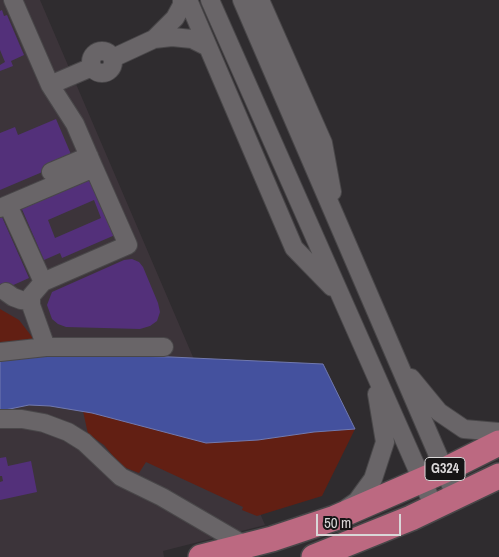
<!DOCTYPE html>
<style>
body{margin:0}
#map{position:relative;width:499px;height:557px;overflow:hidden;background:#2f2c2f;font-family:"Archivo Narrow",sans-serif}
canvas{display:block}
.scale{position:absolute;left:316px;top:514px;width:85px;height:22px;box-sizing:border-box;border:2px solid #d9d7d8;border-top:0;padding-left:6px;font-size:15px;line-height:18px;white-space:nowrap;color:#d9d7d8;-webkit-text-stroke:4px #161516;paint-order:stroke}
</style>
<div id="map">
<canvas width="499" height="557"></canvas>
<div class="scale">50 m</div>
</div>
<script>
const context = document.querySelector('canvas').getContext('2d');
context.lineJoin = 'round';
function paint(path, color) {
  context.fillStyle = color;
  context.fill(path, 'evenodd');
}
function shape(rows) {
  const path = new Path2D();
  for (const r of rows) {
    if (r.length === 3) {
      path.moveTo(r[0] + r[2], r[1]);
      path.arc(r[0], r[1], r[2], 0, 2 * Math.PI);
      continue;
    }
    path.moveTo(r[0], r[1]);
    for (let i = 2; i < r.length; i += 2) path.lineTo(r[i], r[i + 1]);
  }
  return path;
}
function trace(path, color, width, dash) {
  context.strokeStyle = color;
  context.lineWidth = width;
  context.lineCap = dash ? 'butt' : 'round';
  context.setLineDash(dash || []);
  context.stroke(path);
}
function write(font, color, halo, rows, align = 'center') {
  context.font = font + ' "Archivo Narrow",sans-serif';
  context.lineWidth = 4;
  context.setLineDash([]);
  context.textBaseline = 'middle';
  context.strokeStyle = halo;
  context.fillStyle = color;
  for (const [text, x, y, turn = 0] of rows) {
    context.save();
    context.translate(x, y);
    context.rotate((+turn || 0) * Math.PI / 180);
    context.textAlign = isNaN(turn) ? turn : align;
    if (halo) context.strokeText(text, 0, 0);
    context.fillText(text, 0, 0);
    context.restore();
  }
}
paint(shape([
 [0,0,40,0,265,525,163,551,164,557,0,557]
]), '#3c343a');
paint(shape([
 [0,309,19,320,36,342,0,348],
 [83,411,314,432,355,429,322,496,257,516,242,510,243,507,146,462,139,473,121,466,104,445,88,434]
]), '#621f13');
const water = shape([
 [46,354,171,357,323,364,355,429,314,432,258,440,206,443,92,413,50,406,29,405,0,411,0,358,46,354]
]);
paint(water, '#44519e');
trace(water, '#7179af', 1);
paint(shape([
 [2,10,4,16,7,15,24,55,11,61,13,66,0,71,0,65,5,62,0,50,0,11],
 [56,119,73,159,0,190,0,133,15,127,18,135],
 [90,177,115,235,62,258,60,253,44,260,21,207],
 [94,200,101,218,55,238,48,220],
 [2,217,29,278,0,291,0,218],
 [132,259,139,262,143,267,158,303,160,312,157,321,150,326,140,329,66,327,58,324,52,319,47,305,52,292,124,260],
 [6,457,8,466,31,461,37,492,0,500,0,482,3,481,2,476,0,476,0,458]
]), '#53307a');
const minor = shape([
 [188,0,294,248,332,287],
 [210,0,434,507],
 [242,0,456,497],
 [260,0,323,143,332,192],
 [154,39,175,18,182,5,182,0],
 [102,62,11],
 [113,58,154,39,172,37,192,39,208,47],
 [50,85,92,67],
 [51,172,89,156],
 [8,205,43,282],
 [0,208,94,168,75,124,50,85,13,0],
 [6,292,13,297,21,300,31,301],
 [46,347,31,305,31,296,43,282,128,245,94,168],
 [0,352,46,347,164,347],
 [411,378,439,412,464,429,499,432],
 [0,419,22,419,44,423,68,432,84,442,121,477,162,497,246,546],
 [347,508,357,501,373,479,385,442,377,394]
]);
const highway = shape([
 [201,557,272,539,335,518,443,471,499,443],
 [314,557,411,518,499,476]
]);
trace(minor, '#494749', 20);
trace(highway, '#494749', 28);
trace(minor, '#696568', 18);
trace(highway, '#bc6981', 25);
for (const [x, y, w] of [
 [445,469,40]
]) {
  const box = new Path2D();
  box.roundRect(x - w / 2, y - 11.5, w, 23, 4);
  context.fillStyle = '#161516';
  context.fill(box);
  trace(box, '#d9d7d8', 1);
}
write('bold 14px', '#d9d7d8', null, [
 ["G324",445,469]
]);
</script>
